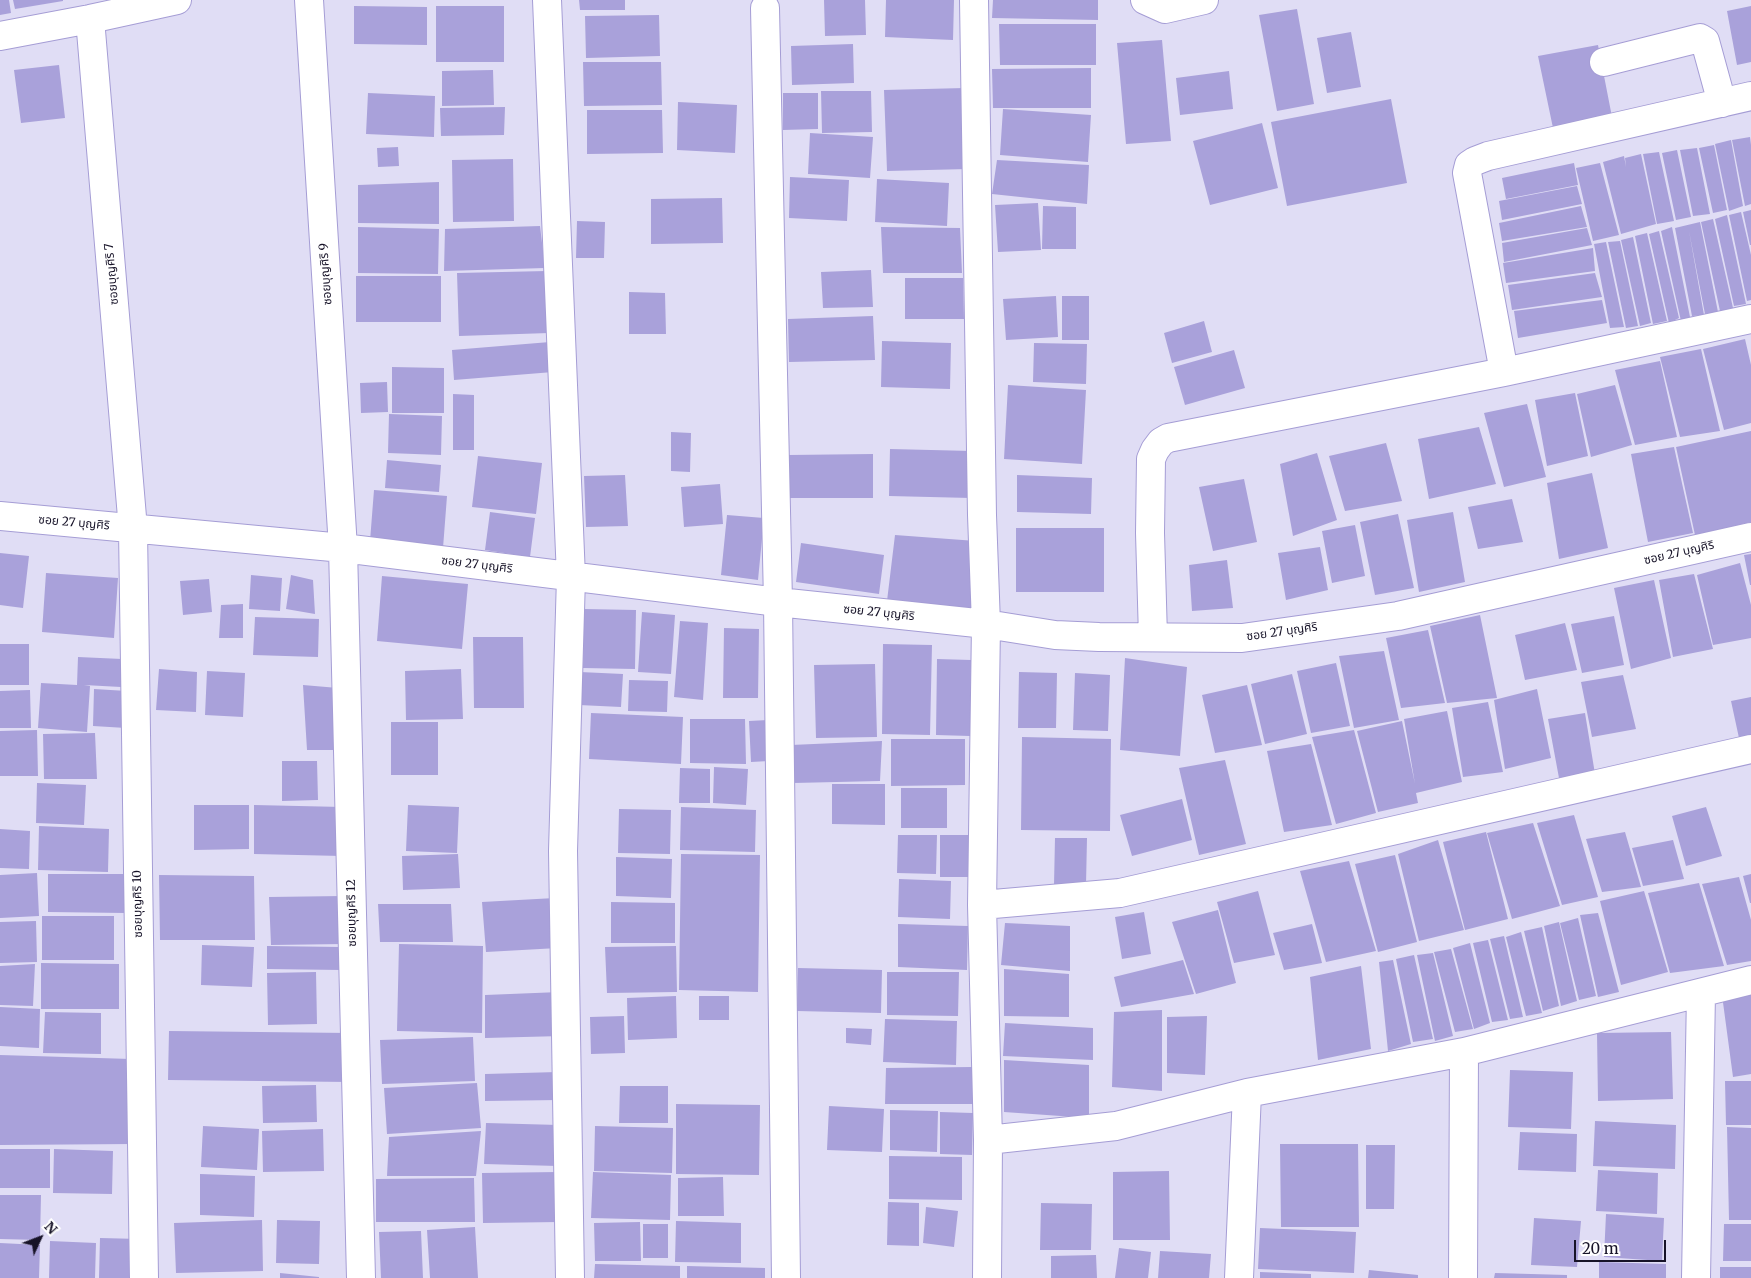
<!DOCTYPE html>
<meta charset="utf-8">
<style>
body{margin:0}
#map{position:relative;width:1751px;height:1278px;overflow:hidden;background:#e0ddf5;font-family:Merriweather,serif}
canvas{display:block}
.north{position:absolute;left:15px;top:1213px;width:50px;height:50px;-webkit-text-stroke:4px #fff;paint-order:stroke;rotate:47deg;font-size:14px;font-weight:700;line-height:20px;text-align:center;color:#171328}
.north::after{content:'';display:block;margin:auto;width:18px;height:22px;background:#171328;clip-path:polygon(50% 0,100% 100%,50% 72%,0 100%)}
.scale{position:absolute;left:1574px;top:1240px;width:92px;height:22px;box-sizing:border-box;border:2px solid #171328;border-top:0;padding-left:6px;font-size:15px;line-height:18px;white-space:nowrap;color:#171328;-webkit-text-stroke:4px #fff;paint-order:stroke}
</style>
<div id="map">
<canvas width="1751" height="1278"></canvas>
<div class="north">N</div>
<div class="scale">20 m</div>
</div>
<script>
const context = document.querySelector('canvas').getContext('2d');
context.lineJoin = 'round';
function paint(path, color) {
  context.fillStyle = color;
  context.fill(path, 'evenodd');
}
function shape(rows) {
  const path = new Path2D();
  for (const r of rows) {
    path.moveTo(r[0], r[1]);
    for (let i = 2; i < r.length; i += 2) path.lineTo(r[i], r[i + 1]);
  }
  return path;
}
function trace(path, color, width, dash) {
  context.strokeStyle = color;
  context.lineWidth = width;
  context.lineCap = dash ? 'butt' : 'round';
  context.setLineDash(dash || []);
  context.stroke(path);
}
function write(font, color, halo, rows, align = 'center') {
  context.font = font + ' Merriweather,"Noto Sans Thai",serif';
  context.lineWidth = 5;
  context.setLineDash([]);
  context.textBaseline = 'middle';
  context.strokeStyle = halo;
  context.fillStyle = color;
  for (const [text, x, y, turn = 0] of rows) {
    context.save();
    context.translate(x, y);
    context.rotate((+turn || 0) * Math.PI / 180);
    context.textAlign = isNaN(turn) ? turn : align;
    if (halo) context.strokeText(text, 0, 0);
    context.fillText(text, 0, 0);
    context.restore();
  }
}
paint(shape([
 [0,0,9,0,11,13,0,15],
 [13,0,63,0,63,1,15,9],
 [579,0,625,0,625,10,580,10],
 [824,0,865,0,866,35,825,36],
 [886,0,954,0,953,40,885,37],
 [993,0,1098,0,1098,20,992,18],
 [354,6,427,7,427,45,354,44],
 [436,6,504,6,504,62,436,62],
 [1751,6,1751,62,1737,65,1727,11],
 [1297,9,1314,104,1277,111,1259,15],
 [659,15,660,56,586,58,585,16],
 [999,24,1096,24,1096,65,1000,65],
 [1351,32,1361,87,1327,93,1317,38],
 [1162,40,1171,141,1126,144,1117,43],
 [853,44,854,83,792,85,791,46],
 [1598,45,1612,117,1553,128,1538,56],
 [583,62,661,62,662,105,584,106],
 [59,65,65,118,21,123,14,70],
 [1091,68,1091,108,993,108,992,69],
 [493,70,494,105,442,106,442,71],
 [1229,71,1233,109,1180,115,1176,78],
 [965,88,968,169,887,171,884,90],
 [821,91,871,91,872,132,822,133],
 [368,93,435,96,434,137,366,134],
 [783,93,818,93,818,129,783,130],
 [1391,99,1407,183,1287,206,1271,122],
 [678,102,737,105,735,153,677,150],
 [505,107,504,135,441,136,440,108],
 [1003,109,1091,115,1088,162,1000,155],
 [587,110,662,110,663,153,587,154],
 [1262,123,1278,188,1210,205,1193,141],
 [810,133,873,137,870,178,808,174],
 [1750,137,1751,145,1751,204,1745,206,1732,140],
 [1731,140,1743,206,1729,211,1715,144],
 [1714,145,1727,210,1713,213,1699,148],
 [398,147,399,166,378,167,377,148],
 [1697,148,1710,214,1693,216,1680,150],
 [1677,150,1691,217,1676,220,1662,153],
 [1659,152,1674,221,1657,224,1643,154],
 [1641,154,1656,224,1621,234,1603,162,1624,156,1626,167,1625,158],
 [513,159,514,221,453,222,452,160],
 [997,160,1089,165,1087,204,992,194],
 [1574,163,1578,185,1506,199,1502,178],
 [1600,163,1619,235,1593,241,1576,168],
 [790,177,849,180,847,221,789,218],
 [877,179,949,183,947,226,875,222],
 [439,182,439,224,358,223,358,185],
 [1577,186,1582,204,1502,220,1499,201],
 [722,198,723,243,651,244,651,199],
 [1038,203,1041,250,998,252,995,205],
 [1043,206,1076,207,1076,249,1042,249],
 [1581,206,1587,227,1502,241,1499,223],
 [1751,210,1751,245,1750,245,1743,212],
 [1741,212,1751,255,1751,300,1747,301,1729,215],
 [1727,215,1746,304,1734,306,1715,219],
 [1713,219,1733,308,1720,311,1701,222],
 [577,221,605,222,604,258,576,258],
 [1700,222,1718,312,1705,314,1689,231,1704,315,1692,316,1675,228],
 [540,226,545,268,444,271,445,229],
 [358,227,439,229,438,274,358,273],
 [881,227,960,228,962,273,883,273],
 [1672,227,1690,317,1681,321,1661,231],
 [1587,228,1592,245,1504,262,1502,243],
 [1659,231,1679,318,1669,323,1649,234],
 [1647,233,1667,321,1653,324,1635,236],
 [1633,237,1651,323,1640,326,1621,240],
 [1620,241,1638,326,1626,328,1608,242],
 [1606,242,1624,327,1610,328,1594,244],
 [1593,248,1595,271,1506,283,1503,263],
 [871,270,873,307,823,308,821,272],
 [547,271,549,333,459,336,457,273],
 [1595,273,1602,297,1512,310,1508,285],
 [356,276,441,276,441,322,356,322],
 [905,278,963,278,964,319,905,319],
 [629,292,665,293,666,334,629,334],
 [1056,296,1058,337,1006,340,1003,299],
 [1062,296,1089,296,1089,340,1062,340],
 [1602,300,1607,323,1518,338,1514,311],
 [873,316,875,360,789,362,788,319],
 [1204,321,1212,352,1172,363,1164,333],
 [1745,339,1751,365,1751,423,1724,430,1703,349],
 [882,341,951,343,950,389,881,387],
 [550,342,553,372,454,380,452,350],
 [1034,343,1087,344,1086,384,1033,382],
 [1701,349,1720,431,1680,437,1660,357],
 [1234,350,1245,388,1185,405,1174,367],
 [1660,361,1677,437,1635,445,1615,370],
 [392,367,444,368,444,413,392,413],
 [387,382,388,412,361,413,360,383],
 [1008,385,1086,390,1082,464,1004,459],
 [1615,385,1632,445,1591,457,1577,394],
 [1575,393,1588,456,1547,466,1535,400],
 [453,394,474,395,474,450,453,450],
 [1527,404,1546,477,1504,487,1484,413],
 [389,414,442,416,441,455,388,453],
 [1479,427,1496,484,1429,499,1418,439],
 [1751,431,1751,522,1695,535,1676,447],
 [671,432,691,433,690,472,671,471],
 [1386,443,1402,501,1345,511,1329,456],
 [1674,447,1693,533,1648,542,1631,454],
 [890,449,972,451,971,498,889,496],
 [1317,453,1337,520,1293,536,1280,464],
 [873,454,873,498,789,498,789,455],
 [478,456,542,463,536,514,472,507],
 [387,460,441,465,439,492,385,488],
 [1592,473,1608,548,1559,559,1547,483],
 [625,475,628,526,586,527,584,476],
 [1017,475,1092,478,1091,514,1017,512],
 [1244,479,1257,542,1213,551,1199,487],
 [720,484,723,524,684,527,681,487],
 [374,490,447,496,443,548,370,541],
 [1512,499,1523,542,1478,549,1468,507],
 [490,512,535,518,530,557,485,550],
 [1453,512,1465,582,1419,592,1407,520],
 [1398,514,1414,588,1375,595,1360,522],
 [727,515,764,518,758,580,721,575],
 [1355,525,1365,576,1332,583,1322,531],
 [1016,528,1104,528,1104,592,1016,592],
 [895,535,976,541,971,613,887,601],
 [801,543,884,555,879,594,796,582],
 [1320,547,1328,590,1286,600,1278,553],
 [0,553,29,556,23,608,0,605],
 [1751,554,1751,585,1750,585,1744,555],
 [1227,560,1233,608,1192,611,1189,565],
 [1740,563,1751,605,1751,638,1713,645,1697,575],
 [46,573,118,578,114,638,42,632],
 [1694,574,1713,649,1673,657,1659,580],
 [251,575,282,578,280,611,249,609],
 [291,575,313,580,315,614,286,609],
 [382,576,468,584,462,649,377,641],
 [209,579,212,612,183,615,180,581],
 [1654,580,1671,658,1631,669,1614,588],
 [243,604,243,638,219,638,221,605],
 [584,609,636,610,635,669,583,668],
 [642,612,675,615,671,674,638,672],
 [1480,615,1497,698,1447,703,1430,626],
 [1614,616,1624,665,1582,673,1571,624],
 [255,617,319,619,318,657,253,655],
 [680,621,708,623,703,700,674,697],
 [1565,623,1577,670,1525,680,1515,635],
 [724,628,759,629,758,698,723,698],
 [1428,630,1445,703,1401,708,1386,638],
 [473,637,523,637,524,708,474,708],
 [0,644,29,644,29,685,0,685],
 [883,644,932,645,930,735,882,734],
 [1384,651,1399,720,1354,728,1339,656],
 [78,657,122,659,121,687,84,685,90,686,87,732,38,728,41,683,77,685],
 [1125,658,1187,667,1180,756,1120,750],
 [937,659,971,660,970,736,936,735],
 [1336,663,1350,726,1311,733,1297,671],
 [875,664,877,737,816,738,814,665],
 [159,669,197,672,196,712,156,710],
 [461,669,463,719,406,720,405,671],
 [207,671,245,673,243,717,205,715],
 [580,672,623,674,621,707,579,705],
 [1019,672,1057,673,1056,728,1018,728],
 [1075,673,1110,675,1108,731,1073,730],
 [1292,674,1307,734,1265,744,1251,684],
 [1623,675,1636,729,1592,737,1581,682],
 [629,680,668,681,667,712,628,711],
 [303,685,338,688,338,750,307,750],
 [1247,685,1262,745,1215,753,1202,695],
 [94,689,127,691,126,728,93,726],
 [1537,689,1551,758,1505,769,1494,700],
 [30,690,31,728,0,728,0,691],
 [1751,697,1751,736,1739,738,1731,701],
 [1488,702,1503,772,1463,777,1452,708],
 [1447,711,1462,782,1416,793,1418,803,1378,812,1357,731,1402,721,1415,784,1404,719],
 [591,713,683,717,681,764,589,759],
 [1585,713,1595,774,1559,778,1548,719],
 [690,719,745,719,746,764,690,763],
 [768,720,769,761,751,762,749,721],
 [391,722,438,722,438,775,391,775],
 [37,730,38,776,0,776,0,731],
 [1354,730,1376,813,1336,824,1312,737],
 [95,733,97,779,44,779,43,734],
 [1022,737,1111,739,1110,831,1021,830],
 [891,739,965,739,965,785,891,786],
 [882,741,880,781,793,783,791,745],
 [1311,744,1332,825,1284,832,1267,751],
 [1225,760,1246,844,1199,855,1179,768],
 [282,761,317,761,318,800,282,801],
 [714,767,748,769,746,805,713,803],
 [680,768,710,769,710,803,679,803],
 [37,783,86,785,84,825,36,823],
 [832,784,885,784,885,825,832,824],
 [901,788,947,788,947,828,901,828],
 [1182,799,1192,840,1132,856,1120,815],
 [194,805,249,805,249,849,194,850],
 [254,805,343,807,342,856,254,854],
 [408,805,459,807,457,853,406,851],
 [681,807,756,810,755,852,680,850],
 [1706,807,1722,856,1686,866,1672,816],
 [619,809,671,810,670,854,618,853],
 [1574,815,1598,897,1562,905,1537,823],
 [1533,823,1560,906,1512,919,1487,833],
 [39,826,109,829,108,872,38,870],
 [0,829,30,831,29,869,0,868],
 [1486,832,1508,919,1465,930,1443,842],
 [1625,832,1641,887,1602,892,1586,839],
 [898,835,937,835,936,874,897,873],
 [940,835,973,835,974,877,940,877],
 [1055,838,1087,838,1086,885,1054,885],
 [1438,840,1464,930,1419,941,1398,854],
 [1673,840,1684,879,1643,886,1632,848],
 [458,854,460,888,403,890,402,856],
 [681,854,760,855,758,992,679,990],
 [1395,855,1417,942,1378,952,1355,864],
 [616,857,672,859,671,898,616,896],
 [1349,861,1376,951,1326,962,1300,871],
 [37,873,39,916,0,918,0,875],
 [48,874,125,874,125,913,48,912],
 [1751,874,1751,903,1750,903,1743,876],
 [159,875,254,876,255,940,160,940],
 [1739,877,1751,920,1751,961,1727,965,1702,884],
 [899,879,951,881,950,919,898,917],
 [1699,883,1724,966,1670,973,1648,893],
 [1258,891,1275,955,1234,963,1217,902],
 [1644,891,1668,972,1621,985,1600,901],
 [343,896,344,944,271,945,269,897],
 [555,898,558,948,486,952,482,902],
 [611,902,675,903,675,943,611,943],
 [378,904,451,904,453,942,380,942],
 [1218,910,1236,983,1196,994,1172,922],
 [1144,912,1151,954,1122,959,1115,917],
 [1598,913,1619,992,1598,997,1580,915],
 [42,916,114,916,114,960,42,960],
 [1578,918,1596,996,1579,1000,1560,923],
 [36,921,37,962,0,963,0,922],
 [1559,922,1577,1001,1561,1006,1544,926],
 [1005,923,1070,926,1070,971,1001,965],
 [898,924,968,926,967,970,898,967],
 [1312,924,1322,963,1284,970,1273,933],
 [1542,927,1559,1006,1543,1011,1524,931],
 [1521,932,1542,1013,1526,1016,1506,937],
 [1504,936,1523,1017,1510,1019,1490,939],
 [1488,940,1508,1020,1492,1022,1473,943],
 [1470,943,1490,1023,1474,1029,1453,948],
 [399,944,483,946,482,1033,397,1031],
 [202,945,254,947,252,987,201,985],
 [267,946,341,947,341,970,267,969],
 [676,946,677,992,607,993,605,947],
 [1451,949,1473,1029,1455,1032,1434,952],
 [1433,953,1453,1036,1435,1041,1417,955],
 [1414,955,1433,1039,1413,1042,1396,959],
 [1183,960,1194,994,1121,1007,1114,977],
 [1393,960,1411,1044,1388,1051,1379,962],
 [41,963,119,964,119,1009,41,1009],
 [35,964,33,1006,0,1005,0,966],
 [1361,966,1371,1049,1318,1060,1310,977],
 [798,968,882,970,881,1013,797,1011],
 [1004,969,1069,974,1069,1017,1004,1016],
 [316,972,317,1024,268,1025,267,973],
 [887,972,959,972,958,1016,887,1015],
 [1751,991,1751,1074,1733,1077,1722,995],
 [560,992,562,1036,485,1038,485,995],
 [676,996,677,1038,628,1040,627,998],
 [699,996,729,996,729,1020,699,1020],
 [0,1007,40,1009,39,1048,0,1046],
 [1162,1010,1162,1091,1112,1087,1114,1012],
 [45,1012,101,1013,101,1054,43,1053],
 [624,1016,625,1053,591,1054,590,1017],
 [1207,1016,1205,1075,1167,1073,1167,1017],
 [885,1019,957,1021,956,1065,883,1062],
 [1005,1023,1093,1028,1093,1060,1003,1056],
 [846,1028,872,1029,871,1045,846,1043],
 [169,1031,350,1033,350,1082,168,1080],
 [1671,1032,1673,1099,1598,1101,1597,1033],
 [473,1037,475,1081,382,1084,380,1040],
 [0,1055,131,1059,133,1144,0,1145],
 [1004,1060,1089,1065,1089,1118,1004,1112],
 [972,1067,973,1104,885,1104,886,1068],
 [1510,1070,1573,1072,1571,1129,1508,1127],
 [558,1072,559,1100,485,1101,485,1074],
 [1725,1081,1751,1081,1751,1125,1726,1125],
 [477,1083,481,1128,387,1134,384,1088],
 [316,1085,317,1122,263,1123,262,1086],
 [620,1086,668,1086,668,1123,619,1123],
 [676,1104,760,1105,759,1175,676,1174],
 [829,1106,884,1109,882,1152,827,1150],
 [890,1110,938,1111,937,1152,890,1150],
 [940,1112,973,1113,972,1155,940,1154],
 [1595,1121,1676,1125,1675,1169,1593,1166],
 [486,1123,559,1125,558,1166,484,1164],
 [203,1126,259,1129,257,1170,201,1167],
 [595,1126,673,1128,672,1173,594,1171],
 [1727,1127,1751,1128,1751,1220,1729,1220],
 [323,1129,324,1171,263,1172,262,1131],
 [481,1131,476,1176,387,1176,389,1137],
 [1520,1132,1577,1134,1576,1172,1518,1170],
 [1280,1144,1358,1144,1359,1227,1281,1227],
 [1366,1145,1395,1145,1394,1209,1366,1209],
 [0,1149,50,1149,50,1188,0,1188],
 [54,1149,113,1151,112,1194,53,1193],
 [889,1156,962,1157,962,1200,889,1199],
 [1598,1170,1658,1173,1657,1214,1596,1211],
 [1169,1171,1170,1240,1113,1240,1113,1172],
 [559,1172,560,1222,483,1223,482,1173],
 [593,1172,671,1175,670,1220,591,1218],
 [200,1174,255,1176,254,1217,200,1215],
 [723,1177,724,1216,678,1216,678,1178],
 [474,1178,475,1222,376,1222,376,1179],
 [0,1195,41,1195,40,1240,0,1239],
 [888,1202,919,1203,919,1246,887,1245],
 [1041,1203,1092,1204,1091,1250,1040,1250],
 [926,1207,958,1211,954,1247,923,1243],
 [1606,1214,1664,1218,1662,1261,1604,1257],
 [1534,1218,1581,1221,1577,1267,1531,1265],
 [262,1220,263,1271,176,1273,174,1223],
 [277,1220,320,1221,319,1264,276,1263],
 [676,1221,741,1223,741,1263,675,1262],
 [640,1222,641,1261,595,1261,594,1223],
 [643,1224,668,1224,668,1258,643,1258],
 [1724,1224,1751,1224,1751,1261,1723,1261],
 [475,1227,478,1278,430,1278,427,1230],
 [1260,1228,1356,1232,1354,1273,1258,1269],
 [421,1231,423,1278,381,1278,379,1232],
 [100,1238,140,1239,139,1278,99,1278],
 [50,1241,96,1243,95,1278,49,1278],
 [0,1243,40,1245,39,1278,0,1278],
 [1119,1248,1151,1252,1148,1278,1115,1278],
 [1160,1251,1211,1254,1209,1278,1158,1278],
 [1096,1255,1097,1278,1051,1278,1051,1256],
 [1599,1262,1666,1264,1666,1278,1599,1278],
 [595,1264,680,1266,680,1278,594,1278],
 [687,1266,765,1268,765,1278,687,1278],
 [1720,1267,1751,1267,1751,1278,1720,1278],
 [1369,1270,1418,1275,1418,1278,1368,1278],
 [1260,1272,1311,1274,1311,1278,1260,1278],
 [280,1273,319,1277,319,1278,280,1278],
 [1495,1273,1567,1275,1567,1278,1494,1278]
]), '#a9a1da');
const minor = shape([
 [309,0,343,548,361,1278],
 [547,0,571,577,563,851,570,1278],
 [974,0,982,515,986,624,982,905,988,1140,987,1278],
 [1145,0,1165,9,1204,0],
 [765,8,778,602,786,1278],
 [90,19,133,529,144,1278],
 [0,36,90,19,177,0],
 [1604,62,1700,38,1705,41,1722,103],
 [1504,372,1467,173,1469,165,1475,161,1488,156,1751,96],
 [0,516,343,548,778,602,986,624,1055,635,1099,637,1242,638,1398,616,1751,537],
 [1153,637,1150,533,1151,459,1155,450,1161,442,1168,438,1504,372,1751,319],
 [982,905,1120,893,1751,749],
 [988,1140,1116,1126,1247,1093,1464,1052,1751,980],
 [1239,1278,1247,1093],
 [1463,1278,1464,1052],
 [1696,1278,1701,993]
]);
trace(minor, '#a59dd5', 30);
trace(minor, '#fff', 28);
write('12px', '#171328', '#fff', [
 ["ซอยบุญศิริ 7",112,274,-95],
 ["ซอยบุญศิริ 9",326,274,-94],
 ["ซอย 27 บุญศิริ",74,523,5],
 ["ซอย 27 บุญศิริ",1679,553,-13],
 ["ซอย 27 บุญศิริ",477,565,7],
 ["ซอย 27 บุญศิริ",879,613,6],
 ["ซอย 27 บุญศิริ",1282,632,-8],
 ["ซอยบุญศิริ 10",138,904,-91],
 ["ซอยบุญศิริ 12",352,913,-91]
]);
</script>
